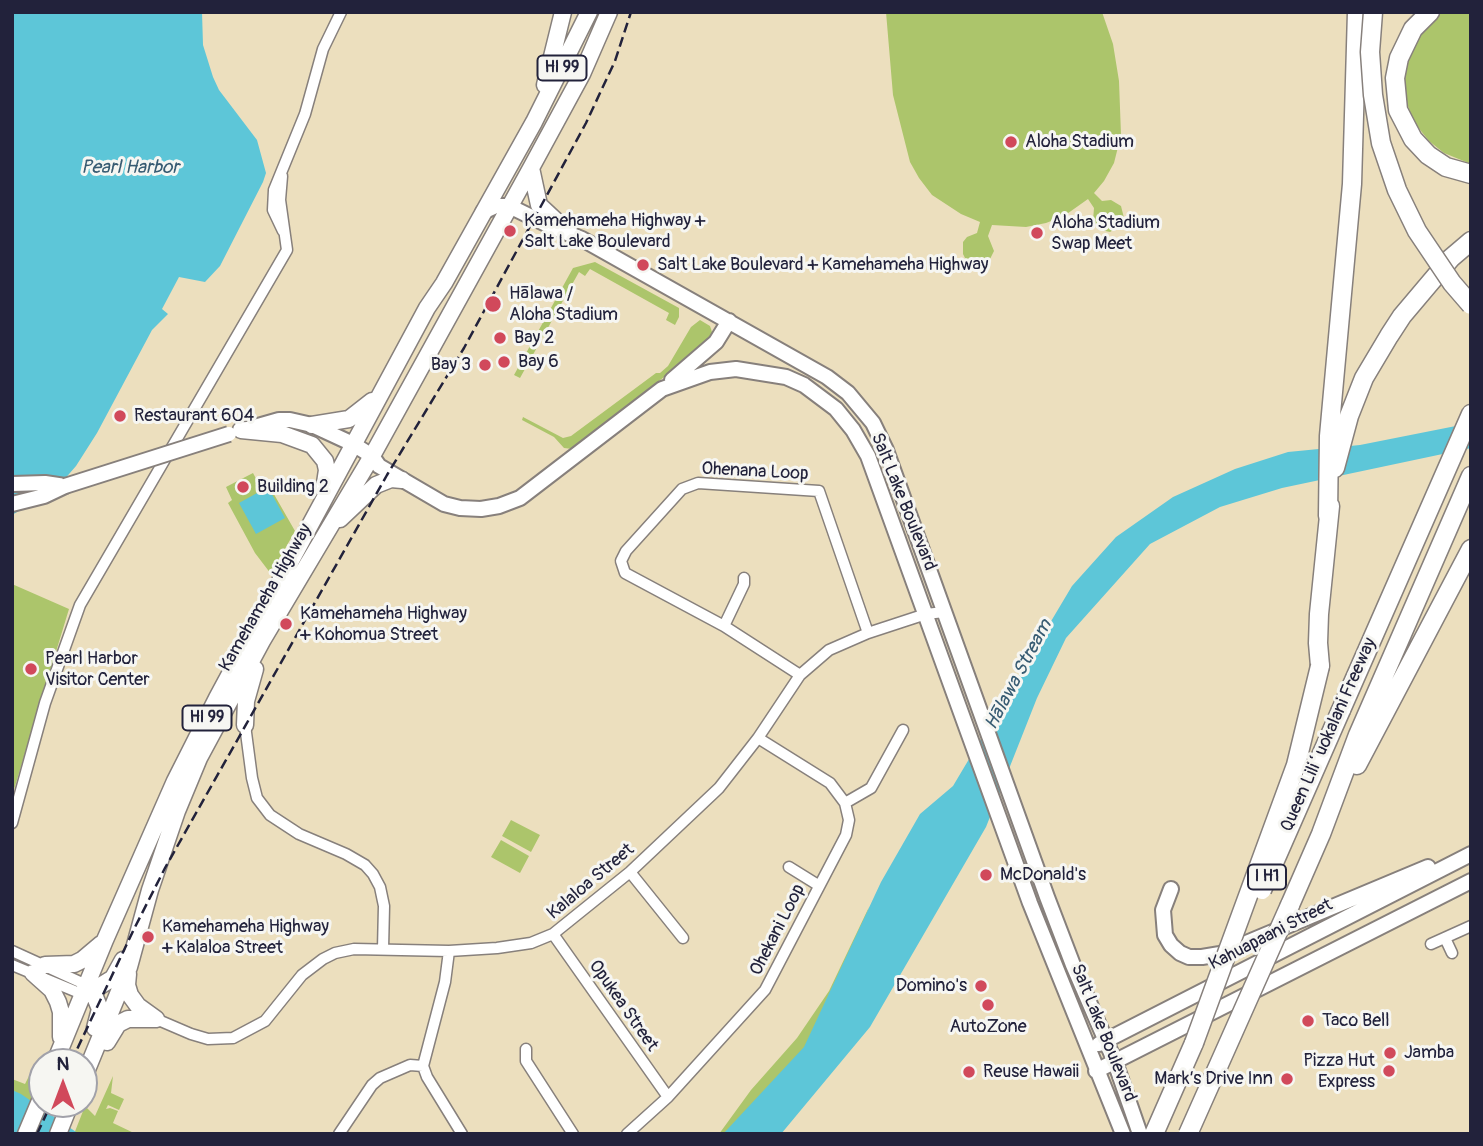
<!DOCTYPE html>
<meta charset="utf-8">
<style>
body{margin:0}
#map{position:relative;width:1483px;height:1146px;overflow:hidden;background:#ecdfbe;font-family:Pangolin,sans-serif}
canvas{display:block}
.frame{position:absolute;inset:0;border:14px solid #22223b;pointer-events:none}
.north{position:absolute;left:28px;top:1048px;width:70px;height:70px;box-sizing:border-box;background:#f6f6f2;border:2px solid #a1a1a9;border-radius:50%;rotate:0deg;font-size:19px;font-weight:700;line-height:28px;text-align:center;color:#22223b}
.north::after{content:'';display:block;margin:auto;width:24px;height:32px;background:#d1495b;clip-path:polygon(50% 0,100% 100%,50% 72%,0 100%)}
</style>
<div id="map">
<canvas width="1483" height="1146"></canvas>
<div class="frame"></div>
<div class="north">N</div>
</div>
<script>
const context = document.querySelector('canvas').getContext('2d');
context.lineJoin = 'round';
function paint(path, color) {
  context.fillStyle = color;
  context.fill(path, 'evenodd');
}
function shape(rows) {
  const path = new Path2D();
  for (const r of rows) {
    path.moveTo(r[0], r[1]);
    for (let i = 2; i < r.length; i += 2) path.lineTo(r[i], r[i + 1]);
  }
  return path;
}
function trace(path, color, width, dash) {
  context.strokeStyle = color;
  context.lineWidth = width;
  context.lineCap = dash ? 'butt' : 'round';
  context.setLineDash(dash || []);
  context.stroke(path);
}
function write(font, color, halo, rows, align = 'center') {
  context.font = font + ' Pangolin,sans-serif';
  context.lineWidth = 6;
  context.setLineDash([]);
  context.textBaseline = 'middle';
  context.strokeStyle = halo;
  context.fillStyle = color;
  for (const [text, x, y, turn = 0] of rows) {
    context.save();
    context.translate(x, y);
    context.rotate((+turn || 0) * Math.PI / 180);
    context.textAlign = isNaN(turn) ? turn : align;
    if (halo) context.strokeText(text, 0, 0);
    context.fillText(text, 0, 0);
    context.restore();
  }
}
paint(shape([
 [886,12,1102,12,1113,44,1119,81,1121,135,1114,163,1104,181,1094,193,1102,201,1111,200,1121,206,1124,218,1120,226,1110,232,1101,230,1093,221,1094,208,1088,199,1064,216,1046,223,1026,227,992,225,988,236,994,251,990,259,975,265,965,258,963,254,963,242,967,237,977,233,980,222,961,214,932,195,919,178,910,162,893,95],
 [1439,12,1471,12,1471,164,1444,153,1429,141,1413,121,1406,100,1404,87,1406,60,1424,25],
 [595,262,679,308,679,317,675,325,666,320,669,313,590,269,585,276,579,272,520,378,514,375,573,268],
 [700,320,710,326,714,338,572,449,564,448,554,437,522,420,523,417,563,438,571,436,656,373,660,373,668,366,691,327],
 [253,473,260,486,267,482,295,531,271,574,255,553,228,503,232,500,226,487],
 [12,584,69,609,12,796],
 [511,820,540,835,531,852,502,836],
 [501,840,529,856,520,873,491,857],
 [869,907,833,1024,739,1134,719,1134,751,1090,797,1038,829,991],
 [29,1076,40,1081,25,1114,12,1107,12,1079,25,1084],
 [113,1076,111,1093,124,1099,119,1110,108,1105,106,1109,110,1108,118,1111,113,1123,136,1134,74,1134,85,1106,95,1116]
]), '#acc56b');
paint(shape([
 [12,12,202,12,203,45,213,77,219,90,257,140,266,173,263,182,220,266,205,282,179,277,162,309,168,314,152,330,97,433,76,466,56,489,12,515],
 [1471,423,1471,448,1282,488,1220,507,1150,544,1066,638,1037,698,986,827,870,1027,781,1134,723,1134,804,1047,881,882,920,814,953,786,1072,586,1116,537,1173,497,1235,469,1288,452,1360,445],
 [268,487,285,518,256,534,239,503],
 [12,1090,21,1094,79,1134,12,1134]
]), '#5dc6d8');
const street = shape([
 [283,231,273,210,274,190,305,114,323,49,341,12],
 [724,626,744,584,744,578],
 [800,675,724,626,625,573,621,561,626,551,682,489,698,483,819,491,868,633],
 [245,725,252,778,257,798,270,815,299,834,346,854,365,865,373,874,380,887,384,906,383,949],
 [845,803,871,788,903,730],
 [12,823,45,703,80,605,287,250,280,200,282,176],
 [789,867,818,885],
 [630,872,683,938],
 [553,934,668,1097],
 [1445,938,1452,953],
 [1431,944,1471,926],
 [12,951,80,982,86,989,77,992,12,965],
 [449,951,445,982,423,1066,427,1077,462,1134],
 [156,1019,191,1034,208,1039,233,1038,265,1021,302,975,323,959,335,953,354,949,449,951,497,948,531,943,553,934,630,872,719,788,758,738,800,675,829,650,868,633,926,614,944,612],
 [526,1049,526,1061,573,1134],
 [339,1134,372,1085,380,1078,410,1065,423,1066],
 [627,1134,668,1097,765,990,846,835,849,820,845,803,830,783,758,738]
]);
const secondary = shape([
 [483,212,496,206,509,206,550,226,582,239,827,377,848,393,873,423,886,450,1047,897,1073,965,1115,1062,1140,1134],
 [672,380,716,342,729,321],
 [244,430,279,420,290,420,312,425,353,444,372,456,379,466,444,504,460,508,481,509,499,506,520,498,662,389,710,372,736,369,786,377,804,385,836,409,853,430,868,456,1030,903,1123,1134],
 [12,484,45,483,65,486],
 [12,504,44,496,65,486],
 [1171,889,1163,910,1165,935,1171,945,1180,953,1189,957,1202,957,1220,954,1428,867],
 [1099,1044,1471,854],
 [1096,1071,1471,881]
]);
const primary = shape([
 [545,85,563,12],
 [531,168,539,205,568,232],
 [312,425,349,419,372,401],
 [241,430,282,434,312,445,325,461,327,470,324,490],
 [340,519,376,485,391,479,402,480],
 [245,725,246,701,255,669],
 [45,965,74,964,82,960,101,944],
 [33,973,52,990,58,1002,61,1012,61,1037],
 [128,974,127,985,130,995,138,1006,156,1019],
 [86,989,100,986,113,978,123,960],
 [86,989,95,997,100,1009,95,1028],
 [107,1042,118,1024,128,1019,156,1019],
 [55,1062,105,940,175,781,217,698,427,308,444,283,534,122,589,12],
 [84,1077,129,967,150,890,177,811,199,758,262,641,372,456,531,168,582,74,609,12],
 [26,1134,42,1096],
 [58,1134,70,1104]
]);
const highway = shape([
 [1430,12,1413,29,1399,58,1395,78,1398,110,1413,139,1428,155,1446,167,1471,174],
 [1335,468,1349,416,1364,378,1389,336,1402,316,1451,258,1471,241],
 [1328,516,1329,436,1352,184,1357,12],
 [1320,666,1318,643,1319,614,1330,506],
 [1341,710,1471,414],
 [1357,765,1471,549],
 [1290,905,1321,834,1358,735,1471,476],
 [1154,1134,1194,1043]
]);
trace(street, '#87807c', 13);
trace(secondary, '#87807c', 18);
trace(primary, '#87807c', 19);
trace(highway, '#87807c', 21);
trace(street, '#fff', 10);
trace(secondary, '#fff', 14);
trace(primary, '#fff', 16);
trace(highway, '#fff', 18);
trace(shape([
 [71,1062,134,929,165,868,387,475,464,348,586,123,615,61,631,12],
 [37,1134,51,1104]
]), '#22223b', 2.5, [10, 5]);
const secondaryBridge = shape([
 [65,486,229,434]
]);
const highwayBridge = shape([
 [1373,12,1370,52,1373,95,1381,143,1397,190,1417,231,1452,283,1471,305],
 [1262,890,1341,710],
 [1194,1043,1296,765,1320,666],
 [1188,1134,1290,905]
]);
trace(secondaryBridge, '#87807c', 18, []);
trace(highwayBridge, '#87807c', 21, []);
trace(secondaryBridge, '#fff', 14);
trace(highwayBridge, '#fff', 18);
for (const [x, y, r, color] of [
 [1011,142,7,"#d1495b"],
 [510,231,7,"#d1495b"],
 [1037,233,7,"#d1495b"],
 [643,265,7,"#d1495b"],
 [493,304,9,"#d1495b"],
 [500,338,7,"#d1495b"],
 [504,362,7,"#d1495b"],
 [485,365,7,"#d1495b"],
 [120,416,7,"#d1495b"],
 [243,487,7,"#d1495b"],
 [286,624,7,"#d1495b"],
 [31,669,7,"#d1495b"],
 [986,875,7,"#d1495b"],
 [148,937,7,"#d1495b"],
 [981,986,7,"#d1495b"],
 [988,1005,7,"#d1495b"],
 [1308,1021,7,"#d1495b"],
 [1390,1053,7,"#d1495b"],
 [1389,1071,7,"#d1495b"],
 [969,1072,7,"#d1495b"],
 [1287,1079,7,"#d1495b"]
]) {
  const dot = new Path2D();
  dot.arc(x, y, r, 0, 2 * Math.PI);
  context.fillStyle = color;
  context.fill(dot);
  trace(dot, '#f6f6f2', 2.5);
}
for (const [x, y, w] of [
 [562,68,49],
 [207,718,49],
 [1267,877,38]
]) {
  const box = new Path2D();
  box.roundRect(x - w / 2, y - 12.5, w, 25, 5);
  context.fillStyle = '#f6f6f2';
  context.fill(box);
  trace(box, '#22223b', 2);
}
write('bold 16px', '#22223b', null, [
 ["HI 99",562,68],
 ["HI 99",207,718],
 ["I H1",1267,877]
]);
write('18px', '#22223b', '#f6f6f2', [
 ["Aloha Stadium",1025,142],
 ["Kamehameha Highway +",524,221],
 ["Salt Lake Boulevard",524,242],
 ["Aloha Stadium",1051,223],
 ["Swap Meet",1051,244],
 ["Salt Lake Boulevard + Kamehameha Highway",657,265],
 ["Hālawa /",509,294],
 ["Aloha Stadium",509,315],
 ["Bay 2",514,338],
 ["Bay 6",518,362],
 ["Bay 3",471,365,"right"],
 ["Restaurant 604",134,416],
 ["Building 2",257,487],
 ["Kamehameha Highway",300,614],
 ["+ Kohomua Street",300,635],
 ["Pearl Harbor",45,659],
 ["Visitor Center",45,680],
 ["McDonald's",1000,875],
 ["Kamehameha Highway",162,927],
 ["+ Kalaloa Street",162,948],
 ["Domino's",967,986,"right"],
 ["Taco Bell",1322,1021],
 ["AutoZone",988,1027,"center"],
 ["Jamba",1404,1053],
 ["Pizza Hut",1375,1061,"right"],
 ["Express",1375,1082,"right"],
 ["Reuse Hawaii",983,1072],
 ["Mark’s Drive Inn",1273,1079,"right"]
], 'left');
write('18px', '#22223b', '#f6f6f2', [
 ["Ohenana Loop",755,472,3],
 ["Salt Lake Boulevard",903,502,68],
 ["Kamehameha Highway",266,598,-60],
 ["Queen Liliʻuokalani Freeway",1329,735,-66],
 ["Kalaloa Street",591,882,-40],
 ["Ohekani Loop",778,930,-63],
 ["Kahuapaani Street",1271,935,-27],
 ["Opukea Street",623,1006,55],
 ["Salt Lake Boulevard",1103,1033,68]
]);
write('italic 19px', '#375b72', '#f6f6f2', [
 ["Pearl Harbor",130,168],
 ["Hālawa Stream",1019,675,-62]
]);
</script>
